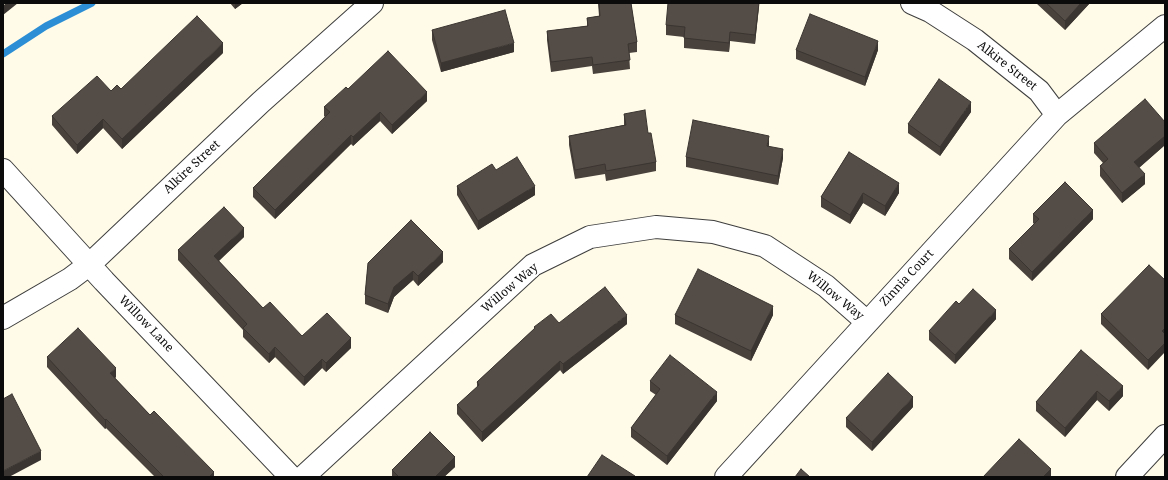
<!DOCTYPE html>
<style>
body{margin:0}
#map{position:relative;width:1168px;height:480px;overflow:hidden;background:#fffbe8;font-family:"Noto Serif",serif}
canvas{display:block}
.frame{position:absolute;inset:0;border:4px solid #0b0b0b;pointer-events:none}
</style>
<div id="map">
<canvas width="1168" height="480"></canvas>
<div class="frame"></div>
</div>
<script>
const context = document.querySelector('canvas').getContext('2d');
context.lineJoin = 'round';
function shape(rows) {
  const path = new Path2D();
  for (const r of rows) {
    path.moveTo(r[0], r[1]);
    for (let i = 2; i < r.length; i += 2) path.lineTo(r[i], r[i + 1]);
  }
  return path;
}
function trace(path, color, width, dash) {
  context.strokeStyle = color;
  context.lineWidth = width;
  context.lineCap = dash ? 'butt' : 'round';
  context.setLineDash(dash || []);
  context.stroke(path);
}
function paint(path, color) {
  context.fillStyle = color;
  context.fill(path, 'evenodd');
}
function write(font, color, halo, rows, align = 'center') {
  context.font = font + ' "Noto Serif",serif';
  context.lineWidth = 4;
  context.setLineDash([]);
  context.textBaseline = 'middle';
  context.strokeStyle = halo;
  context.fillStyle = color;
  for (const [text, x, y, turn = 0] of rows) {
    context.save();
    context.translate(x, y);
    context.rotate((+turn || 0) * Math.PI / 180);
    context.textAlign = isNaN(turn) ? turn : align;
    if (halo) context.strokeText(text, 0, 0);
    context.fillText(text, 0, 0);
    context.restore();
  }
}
trace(shape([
 [3,54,46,26,92,3]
]), '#2c8fd5', 7);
const minor = shape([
 [912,3,930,11,975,40,1039,91,1057,115],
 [3,170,104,281,291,477],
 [3,318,70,279,90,264,261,102,372,3],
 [303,477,533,265,590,237,656,227,713,232,765,246,826,286,867,322],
 [726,477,1057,115,1165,26],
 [1127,477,1165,436]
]);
trace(minor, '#3e3e3e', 24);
trace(minor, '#fff', 22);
paint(shape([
 [230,3,243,3,235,9],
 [598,3,631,3,637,42,637,52,629,53,630,69,593,74,592,66,551,72,547,40,547,31,587,26,587,18,599,16],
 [759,3,755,44,730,41,729,52,684,48,684,37,666,35,666,25],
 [1036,3,1090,3,1065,30],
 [432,30,514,52,441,72,432,40],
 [796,50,878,50,865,86,796,59],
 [223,53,122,149,103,128,77,154,52,125,52,116,111,91,121,89],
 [348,89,427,101,392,134,380,121,353,146,351,144,275,219,253,197,253,188,325,117,324,116,324,107],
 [971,112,940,156,908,133,908,124],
 [624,114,648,133,656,162,656,171,606,181,605,174,575,179,569,145,569,136,624,125],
 [1165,122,1165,145,1139,168,1145,184,1122,203,1100,176,1100,166,1103,163,1094,153,1094,143],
 [769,145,768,146,783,158,778,185,686,167,686,157],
 [849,152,899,193,885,216,863,203,850,224,821,207,821,197],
 [496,170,535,195,478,230,457,195,457,186],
 [1033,214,1093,219,1032,281,1009,259,1009,249,1034,224,1033,223],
 [244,237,219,261,263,308,302,336,351,348,326,372,322,368,304,386,275,357,269,363,243,337,243,330,178,260,178,250],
 [443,262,418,286,413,280,394,297,388,313,365,304,365,295,368,263],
 [1165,280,1148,370,1101,324,1101,314],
 [959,304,996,319,955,364,929,340,929,331],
 [675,315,773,315,751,361,675,324],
 [559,323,627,324,563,374,560,370,482,442,457,414,457,405,477,387,477,382,534,329,534,327],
 [1081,350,1123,396,1109,411,1097,400,1065,437,1036,411,1036,402],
 [47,357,116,377,115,378,150,415,214,477,155,477,106,428,105,429,47,367],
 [650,381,717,401,667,465,631,437,631,428,656,395,650,391],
 [913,407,872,451,846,427,846,418],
 [455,467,444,477,392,477,392,470]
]), '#48413c');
paint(shape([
 [6,3,18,3,3,15,3,6],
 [235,3,243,3,235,9],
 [759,3,759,7,755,44,755,35],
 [1081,3,1090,3,1065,30,1065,21],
 [730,32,730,41,729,52,729,43],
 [878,41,878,50,865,86,865,77],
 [223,43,223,53,122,149,122,139],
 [514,43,514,52,441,72,441,63],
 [427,92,427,101,392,134,392,125],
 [971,102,971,112,940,156,940,147],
 [380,112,380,121,353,146,353,137],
 [103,119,103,128,77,154,77,145],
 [351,135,351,144,275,219,275,210],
 [769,136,769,145,767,155,767,146],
 [1165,136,1165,145,1134,172,1134,162],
 [783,149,783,158,778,185,778,176],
 [1145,174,1145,184,1122,203,1122,193],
 [899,183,899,193,885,216,885,206],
 [535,186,535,195,478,230,478,221],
 [863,193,863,203,850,224,850,215],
 [1093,210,1093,219,1032,281,1032,272],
 [244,228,244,237,214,265,214,256],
 [443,252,443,262,418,286,418,276],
 [413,271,413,280,394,297,388,313,388,304,394,287],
 [773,306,773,315,751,361,751,351],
 [996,310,996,319,955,364,955,355],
 [627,315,627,324,563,374,563,364],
 [1165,328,1165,337,1162,331],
 [351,338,351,348,326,372,326,363],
 [1165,343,1165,352,1148,370,1148,360],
 [275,347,275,357,269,363,269,354],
 [322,359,322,368,304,386,304,377],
 [560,361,560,370,482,442,482,432],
 [116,368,116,377,110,383,110,373],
 [1123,386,1123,396,1109,411,1109,401],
 [1097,391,1097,400,1065,437,1065,428],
 [717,392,717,401,667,465,667,456],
 [913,397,913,407,872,451,872,442],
 [106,419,106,428,105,429,105,420],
 [41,451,41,460,9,477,3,477,3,471],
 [455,457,455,467,444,477,435,477],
 [1051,469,1051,477,1043,477],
 [214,472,214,477,209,477]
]), '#3b3531');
const building = shape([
 [599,3,631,3,637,42,628,44,630,60,593,65,592,57,551,62,547,31,588,26,587,18,600,16,599,3],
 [668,3,759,3,755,35,730,32,729,43,684,38,685,27,666,25,668,3],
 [1046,3,1081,3,1065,21,1046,3],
 [505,10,514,43,441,63,432,30,505,10],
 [810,14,878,41,865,77,796,50,810,14],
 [197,16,223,43,122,139,103,119,77,145,52,116,97,76,111,91,117,85,121,89,197,16],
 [388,51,427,92,392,125,380,112,353,137,351,135,275,210,253,188,330,112,324,107,346,87,348,89,388,51],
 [939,79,971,102,940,147,908,124,939,79],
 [1145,99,1165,122,1165,136,1134,162,1145,174,1122,193,1100,166,1108,159,1094,143,1145,99],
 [645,110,648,133,651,133,656,162,606,171,605,164,575,170,569,136,626,125,624,114,645,110],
 [693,120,769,136,767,146,783,149,778,176,686,157,693,120],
 [849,152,899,183,885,206,863,193,850,215,821,197,849,152],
 [517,157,535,186,478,221,457,186,492,164,496,170,517,157],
 [1065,182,1093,210,1032,272,1009,249,1039,219,1033,214,1065,182],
 [224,207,244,228,214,256,263,308,270,302,302,336,327,313,351,338,326,363,322,359,304,377,275,347,269,354,243,328,247,324,178,250,224,207],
 [411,220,443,252,418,276,413,271,394,287,388,304,365,295,368,263,411,220],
 [1149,265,1165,280,1165,328,1162,331,1165,334,1165,343,1148,360,1101,314,1149,265],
 [698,269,773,306,751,351,675,315,698,269],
 [605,287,627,315,563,364,560,361,482,432,457,405,479,385,477,382,535,328,534,327,551,314,559,323,605,287],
 [973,289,996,310,955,355,929,331,956,301,959,304,973,289],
 [78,328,116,368,110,373,150,415,154,411,214,472,209,477,164,477,106,419,105,420,47,357,78,328],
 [1081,350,1123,386,1109,401,1097,391,1065,428,1036,402,1081,350],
 [670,355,717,392,667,456,631,428,660,389,650,381,670,355],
 [888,373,913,397,872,442,846,418,888,373],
 [12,394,41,451,3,471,3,399,12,394],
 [430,432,455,457,435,477,399,477,392,470,430,432],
 [1019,439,1051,469,1043,477,983,477,1019,439],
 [602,455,635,476,634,477,587,477,602,455],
 [801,469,810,477,795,477,801,469]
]);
paint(building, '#544c46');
trace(building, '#3b3531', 1);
write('12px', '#0b0b0b', '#fff', [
 ["Alkire Street",1007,66,38],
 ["Alkire Street",192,167,-43],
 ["Zinnia Court",907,278,-47],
 ["Willow Way",510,288,-40],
 ["Willow Way",835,296,39],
 ["Willow Lane",146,324,46]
]);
</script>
